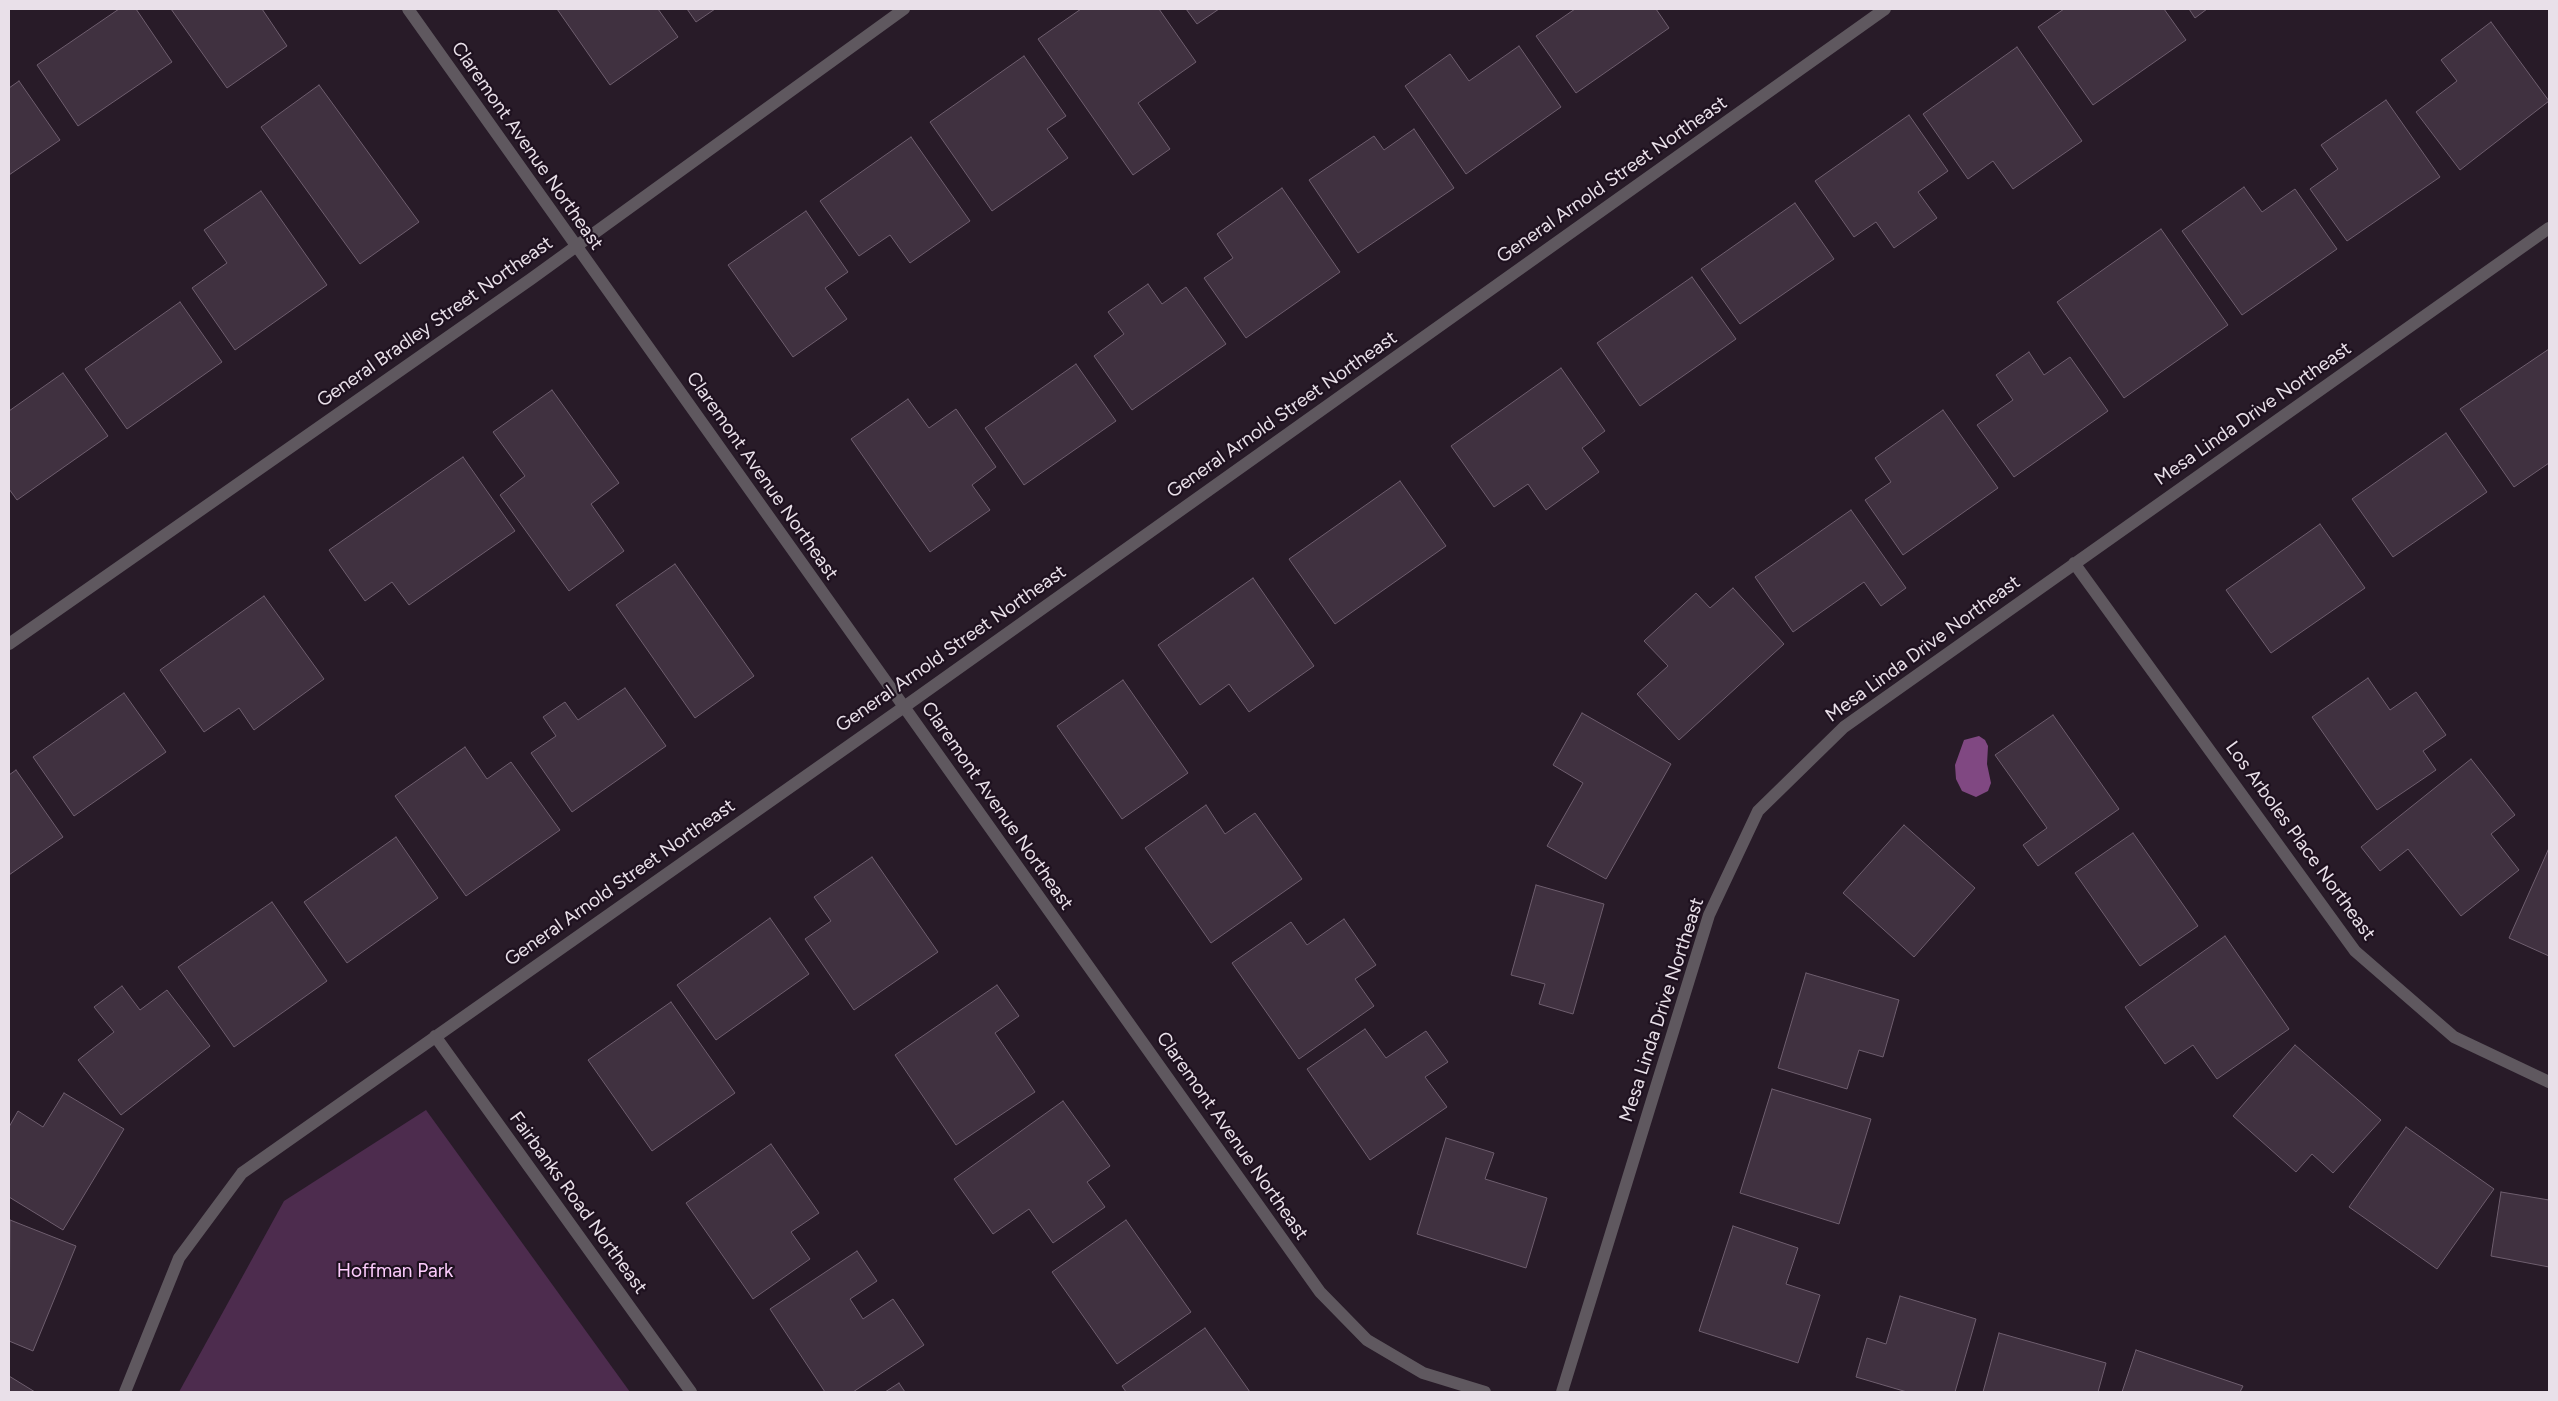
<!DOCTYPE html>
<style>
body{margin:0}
#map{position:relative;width:2558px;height:1401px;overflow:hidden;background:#281b28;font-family:Figtree,sans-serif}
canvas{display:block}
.frame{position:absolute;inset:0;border:10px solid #e9e0e9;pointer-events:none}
</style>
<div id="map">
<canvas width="2558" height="1401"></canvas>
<div class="frame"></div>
</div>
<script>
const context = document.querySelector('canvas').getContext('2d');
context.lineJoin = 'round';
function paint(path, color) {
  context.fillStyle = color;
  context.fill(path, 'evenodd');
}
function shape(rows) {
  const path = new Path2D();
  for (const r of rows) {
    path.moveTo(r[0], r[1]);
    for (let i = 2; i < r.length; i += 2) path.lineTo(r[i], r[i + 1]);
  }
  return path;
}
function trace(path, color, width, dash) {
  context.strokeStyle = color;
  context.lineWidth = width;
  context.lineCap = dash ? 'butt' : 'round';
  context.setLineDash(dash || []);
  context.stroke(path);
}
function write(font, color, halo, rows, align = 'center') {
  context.font = font + ' Figtree,sans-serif';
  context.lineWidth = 4.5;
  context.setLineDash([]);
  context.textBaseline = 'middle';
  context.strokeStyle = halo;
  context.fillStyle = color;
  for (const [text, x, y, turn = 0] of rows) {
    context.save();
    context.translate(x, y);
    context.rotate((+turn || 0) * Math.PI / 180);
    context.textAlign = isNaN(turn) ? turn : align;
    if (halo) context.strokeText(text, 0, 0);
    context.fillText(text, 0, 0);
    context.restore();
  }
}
paint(shape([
 [426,1110,630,1392,179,1392,284,1201]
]), '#4d2c4e');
paint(shape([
 [1979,736,1985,740,1988,746,1987,764,1991,783,1988,791,1976,797,1962,791,1956,779,1955,765,1964,740]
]), '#804882');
const building = shape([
 [119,9,136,9,172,62,78,126,37,65,119,9],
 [171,9,262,9,287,46,227,88,171,9],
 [557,9,658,9,678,37,610,85,557,9],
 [687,9,715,9,696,22,687,9],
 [1081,9,1159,9,1196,62,1138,103,1170,149,1133,175,1038,39,1081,9],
 [1186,9,1219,9,1197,24,1186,9],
 [1575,9,1656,9,1669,28,1576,93,1536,36,1575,9],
 [2064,9,2164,9,2186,40,2093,105,2038,27,2064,9],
 [2189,9,2207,9,2195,18,2189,9],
 [2491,22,2549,101,2460,170,2416,112,2457,81,2441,60,2491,22],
 [1519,46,1561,107,1466,174,1405,86,1450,54,1469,81,1519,46],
 [2017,47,2082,141,2013,189,1993,161,1968,179,1923,114,2017,47],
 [1024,56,1066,116,1047,129,1068,158,992,211,930,122,1024,56],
 [19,81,60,140,9,175,9,88,19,81],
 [319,85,419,222,360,264,261,127,319,85],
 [2386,100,2440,177,2347,241,2310,189,2338,169,2321,145,2386,100],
 [1909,115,1948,171,1918,192,1937,218,1894,248,1876,222,1854,237,1815,181,1909,115],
 [1414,129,1454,188,1358,253,1309,180,1374,136,1384,150,1414,129],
 [911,137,970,221,910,263,890,235,859,256,820,201,911,137],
 [2244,187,2262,212,2295,189,2337,249,2242,315,2182,231,2244,187],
 [1282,188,1340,272,1246,338,1204,278,1233,258,1217,234,1282,188],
 [261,191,327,285,235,350,192,288,227,263,204,230,261,191],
 [1795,203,1834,259,1740,324,1701,269,1795,203],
 [806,211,848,272,825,288,847,319,793,357,728,265,806,211],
 [2161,229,2228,325,2124,398,2057,302,2161,229],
 [1692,277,1736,339,1640,406,1597,343,1692,277],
 [1148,284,1162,304,1186,287,1226,344,1132,410,1094,356,1124,334,1108,312,1148,284],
 [180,302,222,362,127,429,85,369,180,302],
 [2549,349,2549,463,2514,487,2460,409,2549,349],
 [2029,352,2044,375,2070,357,2108,411,2014,477,1977,425,2013,400,1996,375,2029,352],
 [1076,364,1116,421,1024,485,985,428,1076,364],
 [1561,368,1605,431,1582,448,1599,472,1546,510,1528,484,1494,507,1451,446,1561,368],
 [63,373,108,436,17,500,9,489,9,411,63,373],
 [552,390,619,483,591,504,624,551,569,591,500,495,525,476,493,432,552,390],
 [908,399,929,428,956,409,996,467,972,485,990,510,930,552,851,439,908,399],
 [1943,410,1998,488,1903,555,1865,500,1891,482,1875,458,1943,410],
 [2446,433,2487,492,2393,557,2352,499,2446,433],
 [463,457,515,531,409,605,392,582,365,601,329,550,463,457],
 [1400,481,1446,546,1335,624,1289,559,1400,481],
 [1851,510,1906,588,1881,606,1864,582,1793,632,1755,577,1851,510],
 [2320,524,2365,588,2271,653,2226,590,2320,524],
 [675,564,754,676,695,718,616,605,675,564],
 [1253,578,1314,666,1249,712,1229,684,1200,705,1158,645,1253,578],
 [1733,588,1784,644,1679,740,1637,694,1668,666,1644,641,1696,593,1710,608,1733,588],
 [264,596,324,679,254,730,239,708,204,732,160,670,264,596],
 [2368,678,2390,710,2416,692,2446,735,2423,751,2436,770,2377,810,2312,717,2368,678],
 [1123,680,1188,773,1122,819,1057,726,1123,680],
 [625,688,666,746,572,812,531,753,556,736,543,717,565,702,578,720,625,688],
 [124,693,166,752,74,816,33,757,124,693],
 [1582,713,1671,764,1606,879,1547,846,1583,783,1553,765,1582,713],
 [2053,715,2119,809,2038,866,2023,845,2047,828,1995,755,2053,715],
 [465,747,487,779,511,762,560,830,466,896,395,796,465,747],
 [2471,759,2515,815,2491,834,2519,870,2461,916,2408,849,2380,871,2361,847,2471,759],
 [16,770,63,837,9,875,9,775,16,770],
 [1206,805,1225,834,1255,813,1302,879,1211,943,1145,848,1206,805],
 [1904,825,1975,888,1914,957,1843,893,1904,825],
 [2133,833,2198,926,2140,966,2075,873,2133,833],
 [396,837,438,898,347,963,304,902,396,837],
 [2549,848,2549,956,2509,938,2549,848],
 [872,857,938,952,854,1010,805,939,831,921,814,897,872,857],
 [1536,885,1604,904,1573,1014,1539,1004,1545,984,1511,975,1536,885],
 [272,902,327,981,234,1047,178,967,272,902],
 [770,918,809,974,716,1040,677,985,770,918],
 [1344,919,1376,965,1355,979,1374,1006,1299,1059,1232,963,1291,922,1307,945,1344,919],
 [2225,936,2289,1029,2217,1079,2193,1045,2165,1064,2125,1007,2225,936],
 [1806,973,1899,1000,1883,1057,1859,1050,1847,1089,1778,1068,1806,973],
 [997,985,1019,1016,995,1033,1035,1092,956,1145,895,1055,997,985],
 [122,986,140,1010,167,990,210,1046,121,1115,78,1060,114,1032,94,1007,122,986],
 [671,1002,735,1093,652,1151,588,1060,671,1002],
 [1365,1029,1386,1058,1426,1031,1448,1062,1425,1077,1447,1107,1370,1160,1307,1069,1365,1029],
 [2295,1045,2381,1120,2333,1173,2312,1154,2296,1172,2233,1116,2295,1045],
 [1772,1089,1871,1119,1839,1224,1740,1193,1772,1089],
 [64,1093,124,1129,63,1230,9,1197,9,1127,18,1111,43,1127,64,1093],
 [1063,1101,1110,1166,1087,1182,1105,1207,1053,1243,1029,1209,993,1234,954,1179,1063,1101],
 [2406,1127,2494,1189,2437,1269,2349,1207,2406,1127],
 [1446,1138,1494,1153,1485,1179,1547,1198,1526,1268,1417,1234,1446,1138],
 [771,1144,819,1213,791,1232,810,1259,753,1299,686,1203,771,1144],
 [2501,1192,2549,1200,2549,1267,2491,1256,2501,1192],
 [10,1220,76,1246,33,1351,9,1341,10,1220],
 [1126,1220,1191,1312,1117,1364,1052,1272,1126,1220],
 [1733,1226,1798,1248,1786,1284,1820,1295,1798,1363,1699,1331,1733,1226],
 [857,1251,877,1281,850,1299,863,1319,893,1299,924,1345,853,1392,825,1392,770,1309,857,1251],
 [1900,1296,1976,1319,1955,1392,1907,1392,1856,1377,1867,1338,1886,1344,1900,1296],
 [1205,1328,1250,1392,1126,1392,1122,1386,1205,1328],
 [1999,1333,2106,1363,2098,1392,1983,1392,1999,1333],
 [2136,1350,2243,1386,2240,1392,2122,1392,2136,1350],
 [9,1376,35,1392,9,1392,9,1376],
 [899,1383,905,1392,885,1392,899,1383]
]);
paint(building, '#403140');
trace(building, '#6e5e6e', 1);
trace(shape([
 [408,9,1320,1292,1367,1340,1423,1373,1485,1392],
 [2074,563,2355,951,2454,1037,2549,1082],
 [9,644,531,279,904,9],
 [435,1036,691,1392],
 [125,1392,179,1258,242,1173,904,707,1885,9],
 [1562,1392,1709,915,1758,811,1844,727,2549,228]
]), '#5f585f', 12);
write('19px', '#e9e0e9', '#1e111f', [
 ["Claremont Avenue Northeast",527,146,55],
 ["General Arnold Street Northeast",1612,180,-35],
 ["General Bradley Street Northeast",435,322,-35],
 ["Mesa Linda Drive Northeast",2253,414,-35],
 ["General Arnold Street Northeast",1282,415,-35],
 ["Claremont Avenue Northeast",762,476,55],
 ["General Arnold Street Northeast",951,649,-35],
 ["Mesa Linda Drive Northeast",1923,649,-36],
 ["Claremont Avenue Northeast",997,806,55],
 ["Los Arboles Place Northeast",2300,841,54],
 ["General Arnold Street Northeast",620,883,-35],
 ["Mesa Linda Drive Northeast",1662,1010,-72],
 ["Claremont Avenue Northeast",1232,1136,55],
 ["Fairbanks Road Northeast",578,1203,54]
]);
write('19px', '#fecdfe', '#1e111f', [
 ["Hoffman Park",395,1271]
]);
</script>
